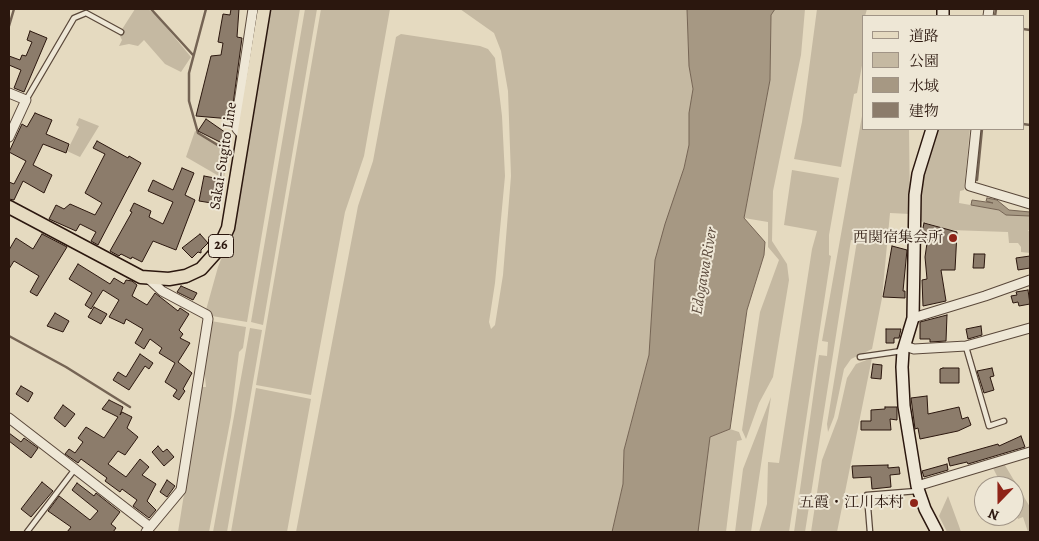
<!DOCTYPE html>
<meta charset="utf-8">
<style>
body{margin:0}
#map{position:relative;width:1039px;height:541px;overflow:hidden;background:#e5dac0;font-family:Alegreya,"Noto Serif JP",serif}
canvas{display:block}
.frame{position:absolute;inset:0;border:10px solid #2b170e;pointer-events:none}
.legend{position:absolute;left:862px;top:15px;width:162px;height:115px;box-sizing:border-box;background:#eee7d6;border:1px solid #a09486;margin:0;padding:6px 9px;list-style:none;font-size:15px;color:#2b170e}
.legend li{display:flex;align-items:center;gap:10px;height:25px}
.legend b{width:25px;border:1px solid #a09486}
.north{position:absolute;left:974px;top:476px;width:50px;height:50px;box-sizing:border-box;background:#eee7d6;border:1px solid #a09486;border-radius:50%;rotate:202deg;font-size:14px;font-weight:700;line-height:20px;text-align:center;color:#2b170e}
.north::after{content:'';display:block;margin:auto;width:18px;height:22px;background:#8f2418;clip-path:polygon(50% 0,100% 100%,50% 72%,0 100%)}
</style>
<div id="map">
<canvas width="1039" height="541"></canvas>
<div class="frame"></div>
<ul class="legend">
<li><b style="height:6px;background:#e5dac0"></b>道路</li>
<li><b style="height:14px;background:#c5b9a2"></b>公園</li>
<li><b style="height:14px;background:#a69883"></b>水域</li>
<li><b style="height:14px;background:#8c7c6b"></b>建物</li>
</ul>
<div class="north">N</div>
</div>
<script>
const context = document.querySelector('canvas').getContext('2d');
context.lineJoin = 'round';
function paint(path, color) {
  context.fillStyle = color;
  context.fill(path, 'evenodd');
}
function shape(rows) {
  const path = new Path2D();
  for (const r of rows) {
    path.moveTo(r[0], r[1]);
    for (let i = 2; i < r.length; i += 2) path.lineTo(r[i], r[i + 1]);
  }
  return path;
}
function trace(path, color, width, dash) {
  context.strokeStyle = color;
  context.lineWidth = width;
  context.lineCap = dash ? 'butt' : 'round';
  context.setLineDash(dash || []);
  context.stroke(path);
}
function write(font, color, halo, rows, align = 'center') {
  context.font = font + ' Alegreya,"Noto Serif JP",serif';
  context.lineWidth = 4;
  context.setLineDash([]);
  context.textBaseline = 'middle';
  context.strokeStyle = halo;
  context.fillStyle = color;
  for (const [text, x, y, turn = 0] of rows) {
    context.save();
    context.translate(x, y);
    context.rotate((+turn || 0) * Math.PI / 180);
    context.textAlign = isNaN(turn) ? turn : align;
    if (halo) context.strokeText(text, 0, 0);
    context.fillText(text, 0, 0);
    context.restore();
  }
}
paint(shape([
 [135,9,148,9,156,15,191,57,181,72,165,64,144,40,138,46,129,44,119,46,122,40,119,34],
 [269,9,300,9,247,322,212,316,212,313,206,310,218,267,235,224],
 [305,9,317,9,263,325,251,322],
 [321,9,390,9,364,156,345,212,311,395,256,385],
 [460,9,687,9,689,66,693,90,689,113,689,145,684,168,655,260,649,355,624,450,623,484,612,532,296,532,358,206,373,161,396,37,401,34,480,46,488,49,495,58,502,116,505,176,495,283,489,322,491,329,495,325,503,275,511,176,508,91,501,51,494,33],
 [775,9,805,9,801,55,773,191,772,241,787,264,789,280,773,377,759,403,746,439,742,430,760,312,779,260,768,247,768,222,744,218,770,80,771,15],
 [817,9,867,9,865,16,863,16,863,60,857,93,854,94,841,167,794,159,802,122],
 [863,88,863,129,909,129,910,214,890,213,882,298,872,349,851,359,844,369,834,417,828,432,827,424,857,241,851,240,805,532,794,532,819,355,827,356,828,342,822,341,862,116],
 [79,118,99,126,80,157,67,151,79,127,76,125],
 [938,129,970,129,964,190,960,191,959,203,999,210,1006,215,1030,216,1030,230,1028,230,1030,233,1030,253,1021,252,1021,247,1018,243,1009,243,1008,232,950,230,920,221,924,172],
 [195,131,228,149,224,179,186,157],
 [792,170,839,178,829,235,829,255,831,256,789,532,759,532,767,504,768,462,779,463,812,249,817,231,784,225],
 [211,321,246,327,243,348,239,352,231,417,209,532,178,532,201,387,206,387,204,367],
 [250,328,262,330,227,532,213,532],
 [872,358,837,532,811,532,822,460,838,418,847,378,856,364],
 [256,388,311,399,287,532,231,532],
 [771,397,751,532,735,532,743,469],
 [730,429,739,432,742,440,737,441,726,532,697,532,710,437],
 [1003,462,1030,507,1030,532,1028,532,1023,517,1018,519,1014,508,1014,486,1002,486,992,466],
 [948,496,959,526,961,532,947,532,939,516]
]), '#c5b9a2');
const water = shape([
 [687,9,775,9,771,15,770,80,744,218,765,242,764,255,747,310,730,429,710,437,698,532,612,532,623,484,624,450,649,355,655,260,665,224,684,168,689,145,689,113,693,89,689,66,687,9],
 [987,198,997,200,1009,210,1030,212,1030,216,1006,215,999,210,971,205,972,200,993,203,986,201,987,198]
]);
paint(water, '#a69883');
trace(water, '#756454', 1);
trace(shape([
 [151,9,193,55],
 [206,9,189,73,189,101,198,133,229,152],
 [995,16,996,9],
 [9,26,14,9],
 [1023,29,1030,30],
 [1023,124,1030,125],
 [977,180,982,129],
 [9,336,66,367,130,407]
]), '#756454', 2.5);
const building = shape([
 [231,9,239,9,237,37,242,38,231,119,196,116,211,56,221,55,223,43,218,42,223,14,230,15,231,9],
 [30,31,47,38,24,92,14,88,21,70,9,65,9,56,20,60,22,55,26,56,32,42,27,40,30,31],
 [35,113,52,120,46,134,69,144,66,153,43,144,33,165,52,175,47,186,44,193,23,181,14,200,9,199,9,182,14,184,26,161,9,152,22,124,27,127,35,113],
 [206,119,229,135,226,145,198,131,206,119],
 [97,141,128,158,129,156,141,163,98,245,91,241,96,232,80,224,76,231,49,219,56,205,64,209,70,204,95,215,102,203,85,193,105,154,93,148,97,141],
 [182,168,194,173,185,195,195,200,176,250,153,241,142,262,132,257,131,259,121,254,119,256,110,251,132,212,130,211,134,203,151,211,149,217,163,224,173,202,148,191,153,180,173,190,182,168],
 [204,176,220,179,218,204,199,201,204,176],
 [924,223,957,232,955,270,941,270,946,301,923,306,922,280,927,279,925,257,928,236,922,233,924,223],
 [42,234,67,247,37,296,30,292,39,276,14,261,9,269,9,250,16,238,33,249,42,234],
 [200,234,208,243,201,250,201,253,198,252,192,258,182,248,200,234],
 [892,246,907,250,903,291,905,291,905,298,883,297,892,246],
 [974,254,985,254,984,268,973,268,974,254],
 [1030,256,1030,268,1018,270,1016,258,1030,256],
 [78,264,110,284,114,278,124,284,126,280,132,281,137,285,132,296,147,305,155,293,178,311,180,308,189,314,179,330,183,334,180,338,190,343,178,362,192,373,183,389,185,391,179,400,173,396,177,390,165,382,175,363,159,353,162,348,150,339,144,349,135,343,143,329,126,319,124,324,109,317,119,300,103,290,91,309,85,305,92,293,69,279,78,264],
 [181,286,197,293,193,300,177,292,181,286],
 [1028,290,1030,304,1019,306,1018,302,1013,303,1011,296,1017,295,1016,292,1028,290],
 [94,307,107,314,101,324,88,317,94,307],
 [55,313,69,321,63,332,47,326,55,313],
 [947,315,946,341,930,342,930,339,920,339,920,322,947,315],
 [981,326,982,335,968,339,966,329,981,326],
 [886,329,901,329,899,338,894,338,894,343,886,343,886,329],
 [140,354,153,363,149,369,145,366,129,390,113,380,118,372,126,377,140,354],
 [873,364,882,365,881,379,871,378,873,364],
 [943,368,959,368,959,383,940,383,940,369,943,368],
 [992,368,994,376,990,377,994,390,984,393,977,371,992,368],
 [21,386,33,393,28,402,16,394,21,386],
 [927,396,928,414,959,407,962,419,968,417,971,425,958,431,920,439,918,428,915,429,911,398,927,396],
 [109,400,123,407,120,415,122,412,132,417,127,428,138,437,125,455,118,451,108,464,126,477,140,459,149,467,142,475,156,484,147,501,156,510,149,518,133,506,137,500,122,489,120,492,105,481,107,478,81,459,78,463,65,454,69,449,75,453,83,442,78,438,86,427,104,438,118,417,102,409,109,400],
 [63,405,75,414,65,427,54,418,63,405],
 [885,407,897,407,897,420,890,419,891,430,861,430,861,421,871,421,871,410,885,409,885,407],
 [9,433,21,442,24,438,38,448,31,458,9,441,9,433],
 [1021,436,1025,447,968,464,967,462,950,466,948,458,998,444,999,446,1021,436],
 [158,446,163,452,167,449,174,457,164,466,152,452,158,446],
 [947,464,948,470,924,477,922,471,947,464],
 [888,465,888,468,899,467,900,474,890,475,891,487,872,489,871,477,853,478,852,466,888,465],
 [167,480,175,486,167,497,160,492,167,480],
 [42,482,53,491,31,517,21,509,42,482],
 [77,483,94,496,96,493,120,512,111,524,116,528,113,532,67,532,71,527,48,511,59,496,90,520,98,511,72,490,77,483]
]);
paint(building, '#8c7c6b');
trace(building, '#2b170e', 1);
const service = shape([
 [26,100,74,18,86,13,121,32],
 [966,347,989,426,1004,421],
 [860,357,902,351],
 [27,532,75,469],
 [870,532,867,495,917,491]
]);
const minor = shape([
 [988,16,989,9],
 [9,93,26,100,9,137],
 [976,129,970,186,1030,204],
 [244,137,237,129,237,116,253,9],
 [913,318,985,296,1030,280],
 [905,346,914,349,966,346,1030,328],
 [9,418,150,527],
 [917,486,1030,452],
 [146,532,181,490,208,319,207,315,162,291,149,279]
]);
const secondary = shape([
 [943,9,943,16],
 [932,129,918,174,915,195,913,318,903,351,902,367,904,406,917,486,925,509,937,532]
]);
const primary = shape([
 [9,207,141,277,169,279,186,276,201,269,218,250,228,228,264,9]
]);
trace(service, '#5a483a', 7);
trace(minor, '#5a483a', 11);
trace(secondary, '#2b170e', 14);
trace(primary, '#2b170e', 15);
trace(service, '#eee7d6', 4.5);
trace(minor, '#eee7d6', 9);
trace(secondary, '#eee7d6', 11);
trace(primary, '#e5dac0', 12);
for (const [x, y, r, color] of [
 [953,238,5,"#8f2418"],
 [914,503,5,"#8f2418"]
]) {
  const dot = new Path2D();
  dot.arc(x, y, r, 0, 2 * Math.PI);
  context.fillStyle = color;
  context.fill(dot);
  trace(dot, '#eee7d6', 2);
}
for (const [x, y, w] of [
 [221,246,25]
]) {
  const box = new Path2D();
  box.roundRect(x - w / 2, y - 11.5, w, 23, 4);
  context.fillStyle = '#eee7d6';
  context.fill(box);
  trace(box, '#2b170e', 1);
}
write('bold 14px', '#2b170e', null, [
 ["26",221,246]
]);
write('15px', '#2b170e', '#eee7d6', [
 ["Sakai-Sugito Line",224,156,-81]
]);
write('15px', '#2b170e', '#eee7d6', [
 ["西関宿集会所",943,238],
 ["五霞・江川本村",904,503]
], 'right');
write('italic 16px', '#5c4b3d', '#eee7d6', [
 ["Edogawa River",705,271,-80]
]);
</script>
